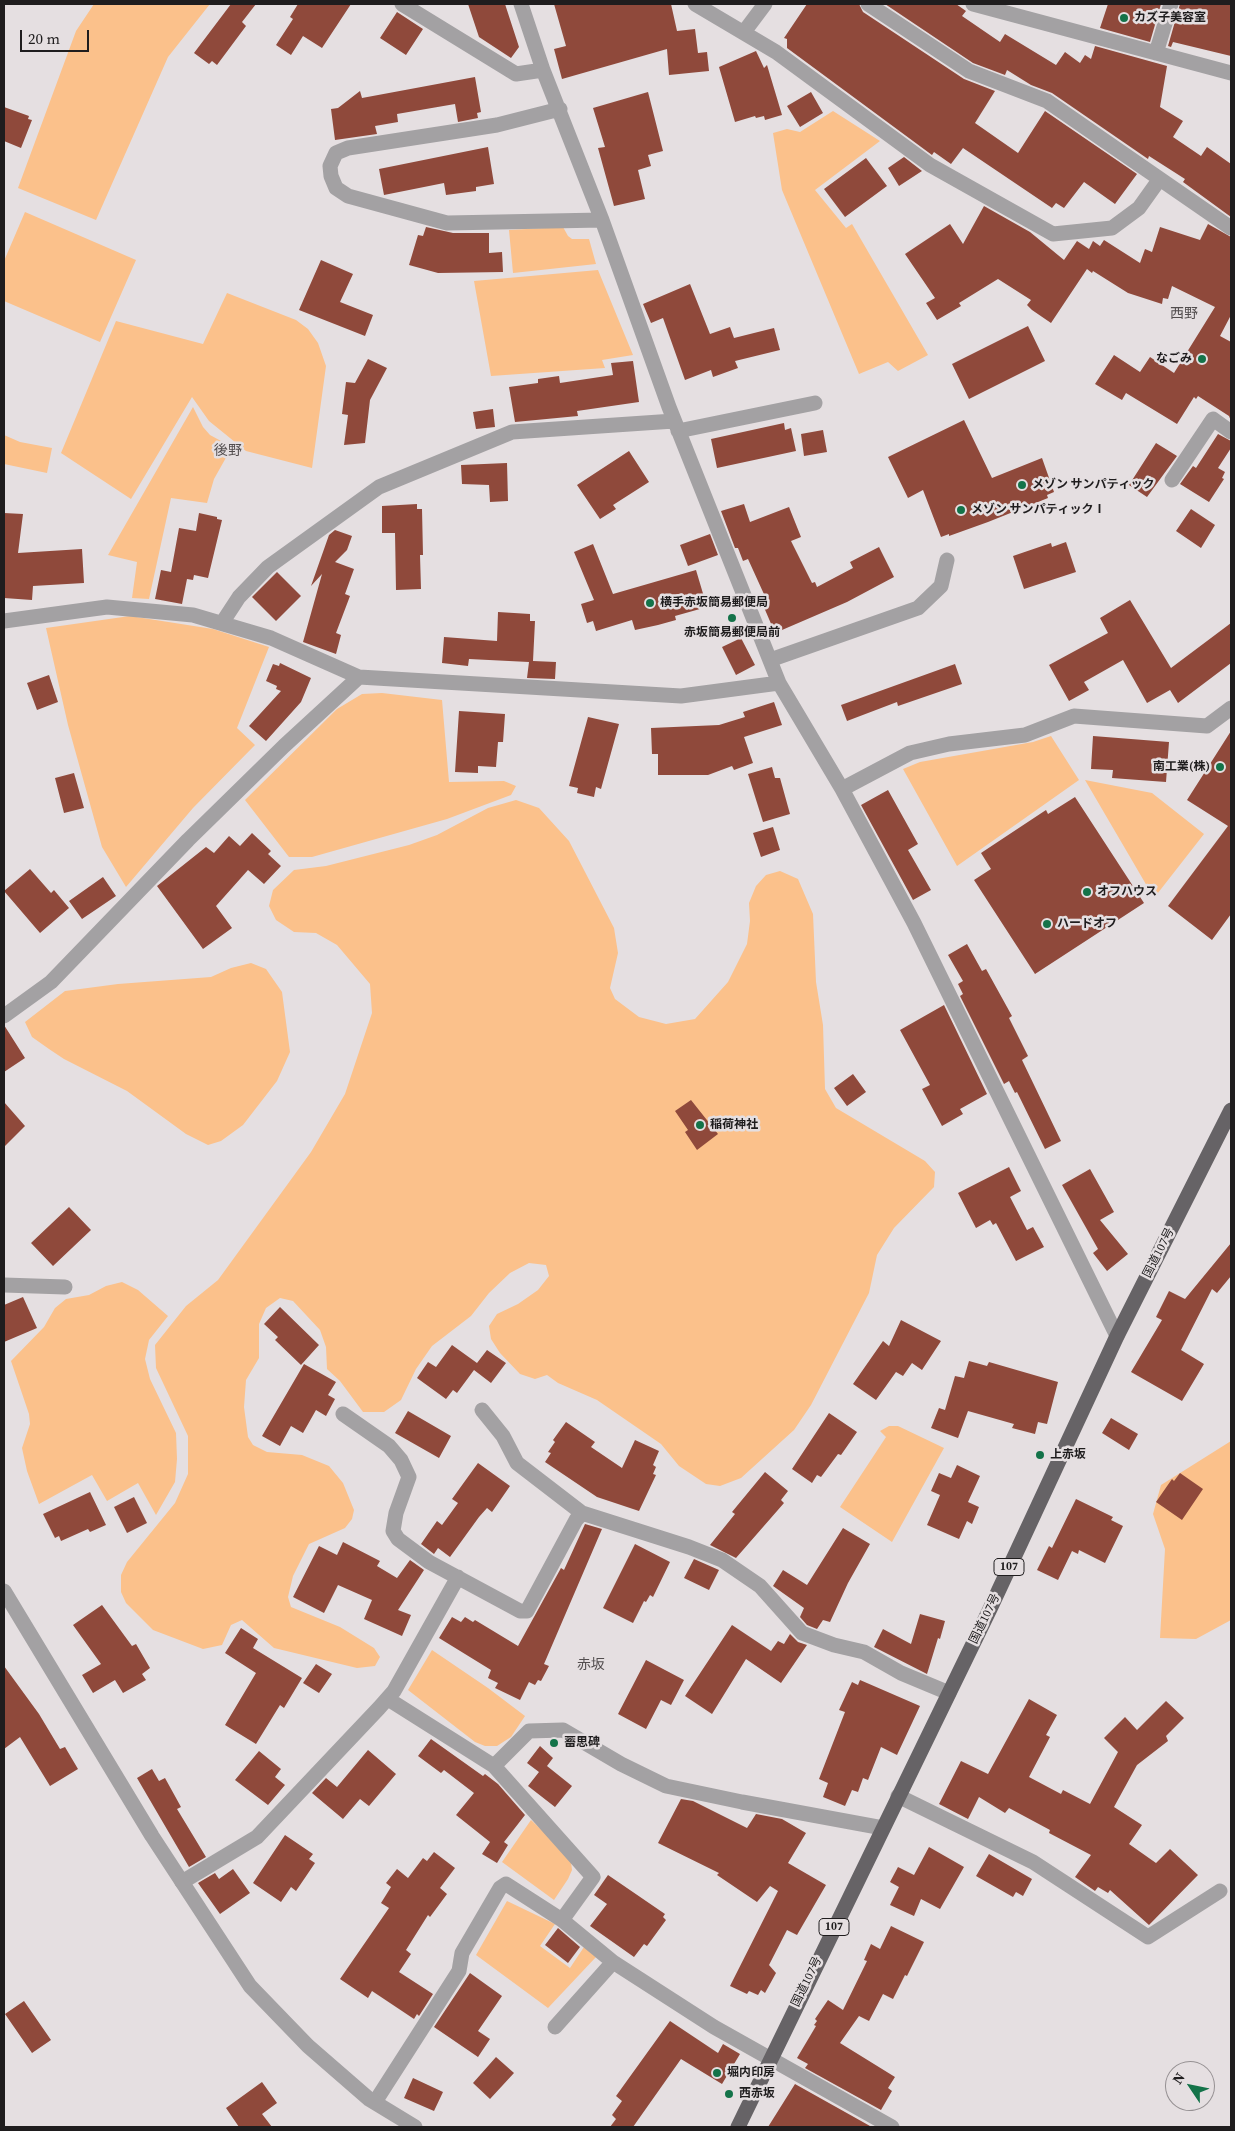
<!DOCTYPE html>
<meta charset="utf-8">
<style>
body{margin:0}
#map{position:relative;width:1235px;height:2131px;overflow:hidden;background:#e5dfe1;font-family:"Source Serif 4",serif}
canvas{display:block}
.frame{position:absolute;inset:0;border:5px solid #1f1d1e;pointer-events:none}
.north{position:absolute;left:1165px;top:2061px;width:50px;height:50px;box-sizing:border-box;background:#e5dfe1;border:1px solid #969193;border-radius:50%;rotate:304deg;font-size:14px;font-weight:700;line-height:20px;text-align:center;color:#1f1d1e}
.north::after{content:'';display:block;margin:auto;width:18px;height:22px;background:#147349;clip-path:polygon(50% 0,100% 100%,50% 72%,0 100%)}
.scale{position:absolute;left:20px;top:30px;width:69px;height:22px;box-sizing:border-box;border:2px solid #1f1d1e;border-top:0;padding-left:6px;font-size:15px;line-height:18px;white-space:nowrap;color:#1f1d1e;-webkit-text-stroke:4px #e5dfe1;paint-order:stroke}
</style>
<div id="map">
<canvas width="1235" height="2131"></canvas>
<div class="frame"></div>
<div class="north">N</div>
<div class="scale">20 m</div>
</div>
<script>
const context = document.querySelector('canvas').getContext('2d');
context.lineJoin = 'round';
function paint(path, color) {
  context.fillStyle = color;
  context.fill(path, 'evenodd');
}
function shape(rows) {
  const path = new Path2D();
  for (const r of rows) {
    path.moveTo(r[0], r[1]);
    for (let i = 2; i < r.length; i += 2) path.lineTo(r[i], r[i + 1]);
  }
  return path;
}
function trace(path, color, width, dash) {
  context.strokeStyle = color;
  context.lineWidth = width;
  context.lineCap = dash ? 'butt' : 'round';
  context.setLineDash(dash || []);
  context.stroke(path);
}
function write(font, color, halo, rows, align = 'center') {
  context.font = font + ' "Source Serif 4","Noto Sans JP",serif';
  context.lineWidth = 5;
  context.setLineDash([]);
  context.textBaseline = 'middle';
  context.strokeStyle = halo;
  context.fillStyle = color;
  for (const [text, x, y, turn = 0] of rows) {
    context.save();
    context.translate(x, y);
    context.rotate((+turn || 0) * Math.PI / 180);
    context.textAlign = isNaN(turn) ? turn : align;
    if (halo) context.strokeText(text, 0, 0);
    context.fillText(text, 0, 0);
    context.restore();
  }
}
paint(shape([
 [94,4,210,4,168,57,96,220,18,188,76,31],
 [833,111,880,141,815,190,846,228,852,224,928,355,898,371,888,362,859,374,782,190,773,133,787,129,800,132],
 [25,212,136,260,100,342,4,301,4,261],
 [563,227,568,236,572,239,589,239,596,264,513,273,509,230],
 [598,270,633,355,602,360,605,368,491,376,474,281],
 [227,293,296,320,308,329,318,343,326,366,312,468,246,451,209,421,192,397,131,499,61,453,116,321,203,344],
 [193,407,203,427,210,435,232,447,214,479,207,503,171,498,149,599,132,598,137,562,108,555],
 [4,435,20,442,52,448,47,473,4,464],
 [130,616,213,629,269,647,237,728,255,745,193,808,126,887,102,847,68,725,46,628],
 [382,693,442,700,449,782,504,781,516,786,511,795,447,819,312,857,289,857,245,800,337,709,362,694],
 [1051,736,1079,780,957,866,903,769,920,762,1033,742],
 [1085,780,1152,793,1204,834,1154,898],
 [516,800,539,808,569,841,614,928,618,953,610,988,615,999,639,1017,666,1024,695,1019,728,982,747,944,750,921,749,903,756,886,766,875,780,871,798,879,813,914,816,982,823,1025,825,1089,836,1108,925,1161,935,1172,934,1187,894,1228,877,1255,869,1293,811,1405,794,1430,741,1478,720,1486,706,1484,679,1466,661,1444,597,1400,558,1383,547,1375,535,1379,520,1374,500,1353,491,1339,489,1326,497,1314,518,1304,538,1290,549,1276,546,1265,529,1263,510,1273,489,1293,471,1316,432,1346,416,1369,401,1400,384,1412,363,1412,340,1381,327,1369,326,1347,320,1330,293,1301,280,1298,266,1308,259,1324,259,1358,246,1380,244,1407,248,1437,253,1445,267,1452,302,1455,329,1466,343,1483,354,1510,352,1519,345,1528,309,1544,293,1576,288,1597,291,1607,340,1627,374,1648,380,1657,375,1666,357,1668,274,1648,242,1620,231,1625,222,1645,203,1649,153,1630,126,1603,121,1592,121,1575,127,1562,175,1503,188,1474,188,1436,156,1368,155,1345,186,1306,218,1280,311,1152,345,1094,372,1013,370,984,337,945,316,933,294,932,276,920,269,906,273,890,294,870,326,866,409,845,437,835,488,808],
 [251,963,266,969,282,992,290,1052,277,1081,243,1125,221,1141,208,1145,186,1134,127,1091,64,1059,49,1049,32,1037,25,1022,65,991,118,984,211,977,231,968],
 [122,1282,138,1290,168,1316,149,1340,145,1359,150,1379,176,1433,177,1459,175,1482,156,1515,138,1483,107,1501,92,1475,39,1504,27,1471,22,1448,30,1424,29,1414,11,1361,44,1327,55,1308,66,1299,89,1295,106,1286],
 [889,1426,898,1426,944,1448,892,1542,840,1507,886,1437,880,1431],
 [1231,1441,1231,1620,1196,1639,1160,1638,1165,1549,1153,1514,1161,1485],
 [432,1650,488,1688,525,1716,511,1737,497,1746,485,1746,475,1742,408,1690],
 [531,1820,563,1850,571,1862,572,1870,568,1879,554,1900,502,1862],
 [507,1901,555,1924,540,1946,570,1968,584,1947,596,1957,548,2008,476,1955]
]), '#fbc18b');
paint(shape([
 [231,4,256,4,242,22,246,26,217,65,212,61,209,64,194,53],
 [298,4,351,4,322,48,303,36,291,55,276,45,293,19,290,17],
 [468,4,505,4,519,47,511,58,479,37],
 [554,4,671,4,677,31,695,29,698,53,707,52,709,71,669,75,667,49,562,79,554,49,566,46],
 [807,4,859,4,863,12,964,79,995,91,975,123,1018,153,1045,111,1137,174,1115,204,1084,182,1064,208,1056,203,1052,208,963,148,951,164,934,152,932,155,787,48,787,39,784,38],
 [885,4,956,4,966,11,962,16,1000,42,1005,34,1056,65,1065,52,1080,63,1085,55,1091,59,1095,46,1167,66,1160,107,1183,121,1173,137,1201,156,1207,147,1231,164,1231,217,1183,182,1185,179,1149,156,1148,159,1052,93,1031,85,1007,70,1005,75,973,63],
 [1108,4,1161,4,1150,42,1100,28],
 [1180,4,1231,4,1231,56,1173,42,1171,47,1168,46],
 [397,12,423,29,406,55,380,38],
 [756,51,764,68,767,65,782,115,765,120,764,116,756,118,755,116,735,122,719,67],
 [475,77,481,112,477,113,478,118,458,122,455,104,397,114,398,122,375,126,377,134,335,140,331,109,338,108,360,91,362,98],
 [648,92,663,151,648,155,651,166,638,170,645,199,614,206,598,148,605,147,593,108],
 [811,92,823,113,800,127,787,106],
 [4,107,29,116,28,119,32,120,21,148,4,141],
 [488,147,494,184,476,187,476,191,446,195,444,183,384,195,379,169],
 [904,157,922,171,899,186,888,168],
 [866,158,887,186,845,217,824,189],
 [984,206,1030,232,1064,260,1077,241,1089,249,1093,241,1100,246,1104,240,1140,263,1145,249,1152,252,1160,227,1200,240,1208,224,1231,237,1231,315,1220,336,1231,342,1231,421,1229,416,1198,396,1196,399,1194,397,1177,424,1126,393,1122,400,1095,384,1114,355,1140,372,1150,357,1174,373,1215,307,1172,286,1168,299,1163,298,1162,304,1128,293,1093,271,1092,273,1087,269,1051,323,1032,310,1027,305,1031,300,998,279,959,303,961,306,937,320,926,303,935,298,905,254,950,224,963,244],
 [426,227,453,233,489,233,489,253,502,252,503,272,438,273,409,265,418,235,423,236],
 [321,260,353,274,340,302,373,315,365,336,299,310],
 [690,284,710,334,730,327,734,338,774,328,780,350,735,361,738,368,713,377,711,370,685,380,663,318,651,323,643,304],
 [1028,326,1045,361,969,399,952,364],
 [368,359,387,368,370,400,365,443,344,445,348,415,342,414,346,382,355,383],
 [633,361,639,402,577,411,578,416,515,422,509,387,538,383,538,379,559,376,560,383,613,375,611,363],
 [493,409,495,427,476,429,473,412],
 [964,420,992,478,1042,458,1054,492,1047,495,1048,498,988,522,949,536,949,534,941,537,923,490,908,498,888,457],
 [784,423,785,430,791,428,796,451,717,468,711,439],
 [823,430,827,452,804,456,801,434],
 [1218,434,1231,441,1231,448,1218,468,1225,472,1222,478,1224,479,1209,502,1180,484,1193,466,1196,468],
 [1156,443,1177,456,1147,497,1129,485],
 [629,451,649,482,613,505,616,509,600,519,577,485],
 [507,463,508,501,490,502,489,485,462,484,461,465],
 [417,504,417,509,422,509,423,555,420,555,421,589,396,590,395,533,382,533,382,506],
 [744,504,750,522,789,507,801,537,791,541,812,583,815,582,817,587,853,568,850,562,879,547,894,577,847,602,775,633,763,605,768,603,748,559,743,561,738,548,735,548,721,511],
 [1191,509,1215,525,1201,548,1176,531],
 [4,513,23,514,18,553,82,549,84,583,33,586,32,600,4,598],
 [199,513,217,517,217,519,222,520,208,578,194,575,193,580,187,579,182,604,155,599,161,570,171,572,179,528,196,531],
 [335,530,352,536,347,550,335,562,354,569,345,594,350,596,336,633,341,635,336,654,303,642,322,574,311,586,329,535],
 [710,534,718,555,688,566,680,545],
 [1066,542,1076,572,1024,589,1013,556,1051,543,1052,547],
 [593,544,613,594,696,570,707,607,675,616,676,620,658,625,635,630,632,620,596,631,593,621,587,623,581,604,594,600,574,552],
 [277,572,301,596,276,621,252,597],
 [1130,600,1171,668,1231,623,1231,663,1178,703,1170,690,1147,703,1123,660,1084,682,1089,690,1069,701,1049,665,1108,633,1100,618],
 [498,612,530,614,530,621,535,621,533,661,556,662,555,679,527,678,529,662,469,659,468,666,442,663,444,637,497,641],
 [741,638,755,665,736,675,722,647],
 [280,663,311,678,301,702,266,741,249,726,281,691,276,689,277,686,266,681,273,664,279,666],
 [955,664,962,684,898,706,897,702,847,721,841,705],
 [49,675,58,702,37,710,27,683],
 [774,702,782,725,744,737,753,763,734,770,732,766,708,775,658,775,658,754,652,754,651,728,719,725,745,717,743,712],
 [459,711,505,714,503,742,498,742,496,767,478,766,478,773,455,772],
 [588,717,619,724,601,789,596,787,594,797,577,793,578,788,569,786],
 [1231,731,1231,914,1212,940,1168,906,1228,826,1187,800],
 [1093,736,1169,742,1166,782,1112,778,1113,770,1091,769],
 [772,767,775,778,780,778,790,814,763,822,748,774],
 [74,773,84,808,64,813,55,778],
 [888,790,918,844,908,850,931,890,913,900,861,805],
 [1075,797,1144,903,1035,974,974,880,991,869,981,853,1046,810,1048,814],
 [773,827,780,850,761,857,753,833],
 [252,833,271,851,268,854,281,866,264,884,248,870,216,906,232,928,203,949,157,886,206,847,214,853,229,836,240,846],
 [30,869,51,893,54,890,69,908,40,933,4,891],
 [103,877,116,896,82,919,69,901],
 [967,944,982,971,986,969,1012,1016,1009,1018,1028,1056,1022,1060,1061,1141,1045,1149,1017,1092,1015,1093,1009,1081,1004,1084,960,996,963,994,958,984,963,981,948,955],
 [944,1005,987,1094,960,1109,963,1114,942,1126,922,1089,930,1085,900,1030],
 [4,1025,25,1058,4,1072],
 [853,1074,866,1092,847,1106,834,1088],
 [691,1100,718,1134,697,1150,685,1132,688,1130,675,1111],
 [4,1102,25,1126,4,1147],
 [1009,1167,1021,1191,1010,1197,1027,1230,1033,1227,1044,1247,1016,1261,996,1223,993,1225,990,1220,976,1228,958,1193],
 [1090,1169,1114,1212,1100,1220,1128,1254,1107,1271,1093,1253,1098,1249,1062,1185],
 [69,1207,91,1230,53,1266,31,1243],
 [1231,1243,1231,1276,1217,1293,1212,1289,1181,1350,1204,1364,1182,1401,1131,1372,1162,1320,1156,1317,1169,1291,1185,1299],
 [23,1297,37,1328,4,1342,4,1305],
 [280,1307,319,1345,301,1365,275,1340,278,1337,264,1324],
 [901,1320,941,1341,922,1370,912,1363,903,1376,896,1372,876,1400,853,1384,883,1341,889,1346],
 [452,1345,477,1363,487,1350,506,1363,491,1383,474,1370,457,1393,453,1390,446,1399,417,1378,428,1362,436,1367],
 [969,1361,987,1366,989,1362,1058,1382,1047,1424,1038,1422,1035,1434,1012,1428,1014,1424,968,1411,958,1438,931,1428,939,1408,945,1410,955,1376,964,1378],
 [304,1364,336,1382,328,1395,335,1399,326,1416,316,1410,303,1433,291,1426,280,1446,262,1436],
 [408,1411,451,1436,439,1458,395,1433],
 [829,1413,857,1432,841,1455,838,1454,821,1477,817,1475,812,1483,792,1469],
 [1111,1418,1138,1434,1129,1450,1102,1433],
 [566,1422,595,1442,591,1447,622,1468,635,1440,659,1451,653,1465,656,1467,653,1474,656,1475,639,1511,597,1497,545,1462,551,1453,548,1452,555,1442,553,1440],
 [478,1463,510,1486,492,1512,487,1508,479,1517,450,1557,438,1548,434,1554,421,1544,437,1521,442,1525,458,1503,452,1499],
 [957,1465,980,1476,968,1502,979,1507,972,1524,967,1521,959,1539,927,1525,940,1495,931,1491,939,1473,951,1478],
 [765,1472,788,1491,781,1500,784,1503,736,1558,710,1545,735,1514,732,1512],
 [1180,1473,1203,1489,1182,1520,1156,1502,1172,1479,1174,1481],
 [90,1492,106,1525,90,1532,88,1529,61,1541,59,1536,55,1538,43,1514],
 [134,1497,147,1523,127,1533,114,1507],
 [1076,1499,1113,1517,1111,1520,1123,1526,1105,1563,1079,1550,1078,1554,1072,1551,1058,1580,1037,1570,1049,1546,1052,1548],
 [585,1524,602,1529,544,1664,549,1666,541,1681,538,1680,535,1685,529,1682,520,1700,495,1688,498,1683,488,1678,491,1670,439,1638,452,1617,461,1622,465,1617,473,1622,475,1620,518,1646,561,1568,564,1570],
 [843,1528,870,1544,848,1583,830,1622,823,1620,817,1629,807,1625,800,1617,804,1608,773,1586,783,1570,807,1585],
 [343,1542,380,1561,377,1566,397,1578,410,1560,424,1570,398,1610,411,1615,402,1636,364,1619,372,1600,338,1585,324,1613,293,1597,319,1546,337,1555],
 [635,1544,670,1562,653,1597,650,1595,646,1602,644,1601,633,1623,603,1608],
 [694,1559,719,1570,709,1590,684,1578],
 [102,1605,132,1646,136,1644,150,1668,142,1674,146,1680,123,1693,115,1680,93,1693,82,1675,101,1664,73,1625],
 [920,1614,945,1621,940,1639,938,1638,927,1674,874,1647,883,1629,911,1644],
 [732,1625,771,1651,778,1641,784,1644,790,1634,798,1642,807,1645,781,1683,746,1659,712,1714,685,1696],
 [241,1628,258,1639,253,1648,302,1678,284,1708,280,1705,256,1744,225,1725,256,1673,225,1653],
 [646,1660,684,1680,671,1705,661,1700,646,1729,618,1714],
 [316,1664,332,1674,319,1693,303,1683],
 [4,1666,39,1714,60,1749,65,1747,78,1769,50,1786,20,1737,4,1749],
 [860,1680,920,1706,897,1755,881,1747,868,1780,863,1778,858,1792,852,1790,845,1806,823,1797,828,1783,819,1779,845,1712,839,1710,852,1682,858,1685],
 [1029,1699,1057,1715,1046,1735,1050,1737,1029,1777,1061,1794,1063,1790,1090,1804,1118,1752,1104,1738,1125,1717,1137,1730,1166,1701,1184,1718,1166,1736,1168,1741,1137,1765,1114,1807,1142,1825,1129,1844,1156,1863,1170,1849,1198,1875,1149,1925,1110,1890,1108,1893,1098,1887,1095,1891,1075,1877,1091,1855,1049,1833,1050,1830,1009,1808,1005,1813,979,1797,968,1819,939,1804,961,1761,988,1774],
 [431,1739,483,1776,485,1774,498,1784,525,1815,504,1842,508,1845,497,1863,482,1854,490,1842,456,1815,474,1793,444,1770,441,1773,418,1756],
 [540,1746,553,1758,547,1766,572,1786,555,1807,528,1786,539,1772,527,1763],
 [368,1750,396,1774,369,1806,360,1799,343,1819,312,1793,326,1778,337,1787],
 [259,1751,281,1769,275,1777,285,1785,268,1805,235,1780],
 [152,1769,159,1781,165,1778,181,1807,177,1809,206,1857,189,1867,137,1778],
 [681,1799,693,1801,747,1828,756,1814,782,1819,806,1833,788,1863,826,1885,797,1935,787,1930,769,1965,776,1973,765,1993,761,1990,758,1995,749,1991,747,1994,730,1986,778,1891,770,1886,757,1902,717,1875,719,1873,658,1843],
 [285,1835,313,1854,309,1859,315,1863,296,1891,291,1887,281,1902,253,1883],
 [929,1847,964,1867,940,1909,921,1899,914,1916,890,1905,899,1887,890,1882,898,1867,914,1875],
 [434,1852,455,1868,440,1888,447,1894,430,1917,428,1915,406,1950,411,1954,399,1972,433,1994,419,2016,417,2014,414,2019,372,1991,368,1998,340,1979,389,1908,381,1903,391,1887,386,1883,397,1869,408,1878,423,1858,427,1861],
 [989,1854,1032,1879,1023,1896,1016,1892,1013,1897,976,1876],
 [233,1869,250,1893,220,1914,198,1883,215,1873,219,1879],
 [608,1875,665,1914,663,1917,666,1920,647,1946,644,1944,634,1957,590,1926,607,1904,594,1895],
 [891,1926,924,1942,907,1976,905,1975,893,1999,883,1994,869,2021,859,2016,840,2043,895,2077,888,2088,892,2091,881,2110,805,2068,808,2064,797,2058,816,2026,814,2025,817,2021,815,2019,828,2000,843,2010,867,1961,864,1960,871,1944,880,1949],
 [558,1928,580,1947,568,1963,545,1945],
 [470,1973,502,1996,478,2031,490,2039,478,2057,434,2027],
 [24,2001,51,2040,32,2053,5,2014],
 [670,2021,718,2053,723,2044,740,2054,722,2084,681,2059,633,2127,610,2127,616,2119,612,2115,622,2101,616,2096],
 [496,2057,514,2073,490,2099,473,2083],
 [413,2078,443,2092,434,2111,404,2098],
 [262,2082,277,2103,262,2114,272,2127,239,2127,226,2108],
 [795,2084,870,2126,768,2127]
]), '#8f493b');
trace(shape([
 [402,4,516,74,543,70],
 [521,4,543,70,602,220,669,407,779,683,842,789,914,923,1117,1336],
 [695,4,776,52,930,165,1053,234,1112,228,1139,208,1159,180],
 [868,4,969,71,1047,101,1231,228],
 [973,4,1231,73],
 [744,32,765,4],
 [1156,53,1171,4],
 [560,109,497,125,348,148,336,153,330,166,331,176,336,188,348,196,447,223,602,220],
 [678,431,815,403],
 [1172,480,1213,419,1231,432],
 [4,621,107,607,193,615,271,638,359,677,681,696,779,683],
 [222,623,239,597,268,567,379,487,512,432,674,421],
 [770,660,918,608,941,586,947,560],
 [842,789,910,753,949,744,1025,735,1074,716,1207,726,1231,708],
 [4,1016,51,982,188,840,284,746,359,677],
 [4,1285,65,1287],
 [482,1410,503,1436,517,1463,582,1513,689,1547,722,1560,760,1586,802,1633,834,1645,864,1652,901,1673,949,1693],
 [343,1414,389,1446,401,1460,409,1477,396,1513,393,1531,398,1539,429,1562,520,1611,527,1611,576,1520,582,1513],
 [388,1699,494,1766,593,1877,562,1920,613,1962,714,2027,892,2127],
 [494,1766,529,1731,563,1730,621,1764,666,1786,742,1802,883,1828],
 [898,1796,1033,1862,1148,1937,1220,1891],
 [182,1882,257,1837,379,1708,394,1691,458,1577],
 [555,2027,613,1962],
 [375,2102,459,1971,462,1953,500,1888,506,1884,562,1920]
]), '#a3a1a3', 15);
trace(shape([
 [4,1591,152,1836,250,1986,308,2046,369,2099,415,2127]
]), '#a3a1a3', 15);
trace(shape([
 [738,2127,990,1609,1117,1336,1231,1110]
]), '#666366', 15);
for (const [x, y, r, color] of [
 [1124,18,5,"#147349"],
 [1202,359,5,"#147349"],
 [1022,485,5,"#147349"],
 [961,510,5,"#147349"],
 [650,603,5,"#147349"],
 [732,618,5,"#147349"],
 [1220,767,5,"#147349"],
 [1087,892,5,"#147349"],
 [1047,924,5,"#147349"],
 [700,1125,5,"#147349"],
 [1040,1455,5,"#147349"],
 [554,1743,5,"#147349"],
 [717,2073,5,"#147349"],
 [729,2094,5,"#147349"]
]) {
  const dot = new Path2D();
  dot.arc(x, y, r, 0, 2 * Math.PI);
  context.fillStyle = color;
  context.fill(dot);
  trace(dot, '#e5dfe1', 2);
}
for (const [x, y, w] of [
 [1009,1567,30],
 [834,1927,30]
]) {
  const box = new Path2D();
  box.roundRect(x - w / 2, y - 8.5, w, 17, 4);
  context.fillStyle = '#e5dfe1';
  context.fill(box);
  trace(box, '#1f1d1e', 1);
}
write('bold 11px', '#1f1d1e', null, [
 ["107",1009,1567],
 ["107",834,1927]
]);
write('bold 12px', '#1f1d1e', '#e5dfe1', [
 ["カズ子美容室",1134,18],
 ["なごみ",1192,359,"right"],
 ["メゾン サンパティック",1032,485],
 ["メゾン サンパティックⅠ",971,510],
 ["横手赤坂簡易郵便局",660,603],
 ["赤坂簡易郵便局前",732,633,"center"],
 ["南工業(株)",1210,767,"right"],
 ["オフハウス",1097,892],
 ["ハードオフ",1057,924],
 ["稲荷神社",710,1125],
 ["上赤坂",1050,1455],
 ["蓄思碑",564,1743],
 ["堀内印房",727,2073],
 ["西赤坂",739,2094]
], 'left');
write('12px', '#1f1d1e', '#e5dfe1', [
 ["国道107号",1159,1253,-63],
 ["国道107号",985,1619,-64],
 ["国道107号",807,1982,-64]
]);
write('14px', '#524d4e', '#e5dfe1', [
 ["西野",1184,314],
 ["後野",228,451],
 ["赤坂",591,1665]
]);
</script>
